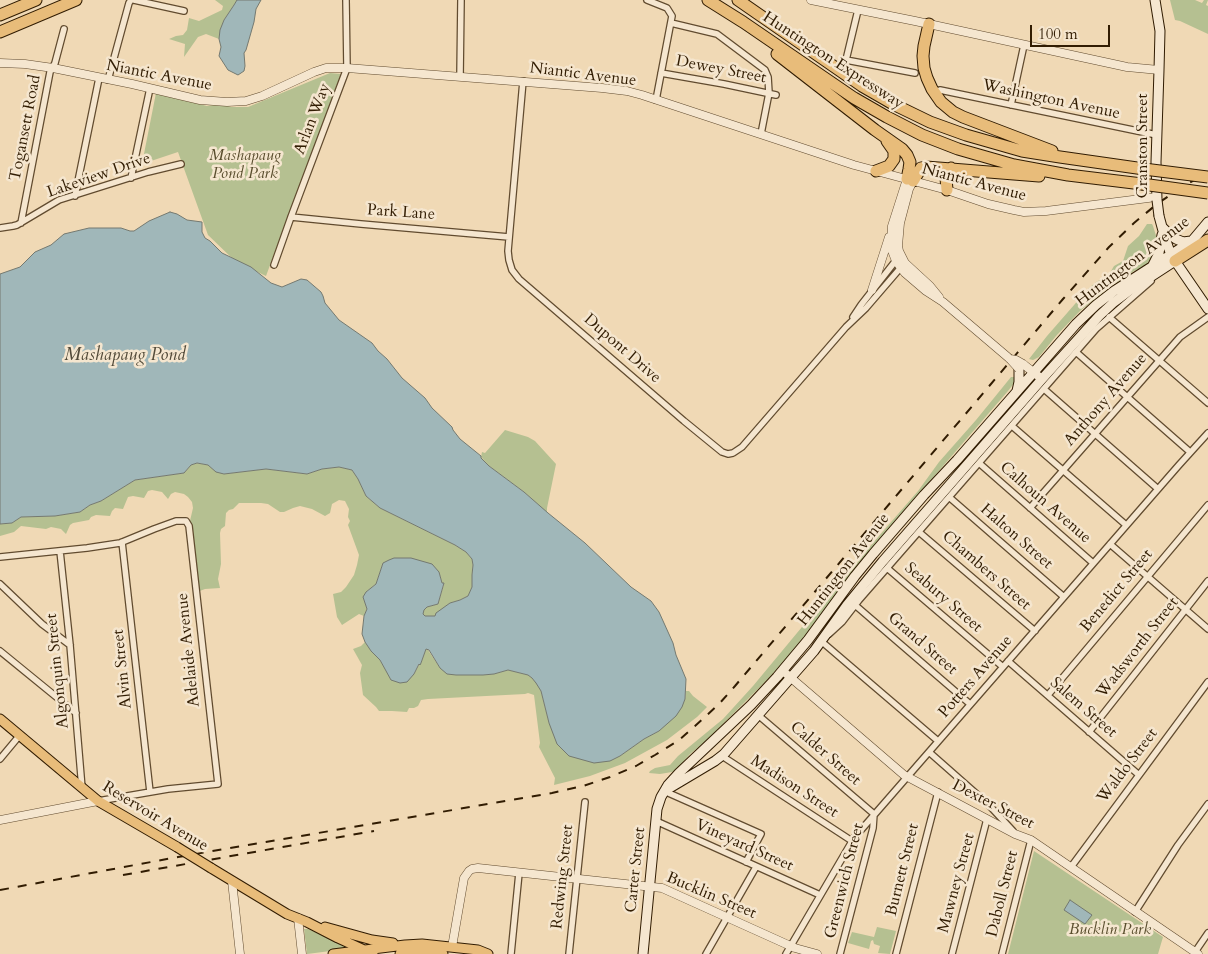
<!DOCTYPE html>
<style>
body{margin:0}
#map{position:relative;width:1208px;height:954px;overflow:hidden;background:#f0d9b5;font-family:Cardo,serif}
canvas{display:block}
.scale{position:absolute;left:1030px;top:25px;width:80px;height:22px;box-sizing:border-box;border:2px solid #311c02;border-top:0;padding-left:6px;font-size:15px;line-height:18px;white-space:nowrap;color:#311c02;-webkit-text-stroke:4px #f5e6cf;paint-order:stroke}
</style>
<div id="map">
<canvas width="1208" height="954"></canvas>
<div class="scale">100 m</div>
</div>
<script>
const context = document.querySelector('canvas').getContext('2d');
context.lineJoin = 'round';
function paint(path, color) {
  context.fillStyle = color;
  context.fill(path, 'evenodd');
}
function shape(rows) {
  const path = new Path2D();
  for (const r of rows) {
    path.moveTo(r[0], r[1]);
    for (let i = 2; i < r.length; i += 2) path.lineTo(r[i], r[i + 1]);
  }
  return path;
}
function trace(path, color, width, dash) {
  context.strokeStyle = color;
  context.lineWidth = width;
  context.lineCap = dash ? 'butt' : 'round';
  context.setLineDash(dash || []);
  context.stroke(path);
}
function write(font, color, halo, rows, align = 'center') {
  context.font = font + ' Cardo,serif';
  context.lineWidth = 5;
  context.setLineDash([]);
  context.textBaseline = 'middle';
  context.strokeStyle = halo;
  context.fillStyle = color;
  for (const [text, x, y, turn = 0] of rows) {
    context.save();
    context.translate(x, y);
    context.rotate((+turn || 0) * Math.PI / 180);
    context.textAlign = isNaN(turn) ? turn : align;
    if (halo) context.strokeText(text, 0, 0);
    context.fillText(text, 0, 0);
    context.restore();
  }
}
paint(shape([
 [215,0,237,0,234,5,224,20,219,39,206,34,198,37,184,57,185,44,169,39,176,36,183,35,187,30,189,18,199,21,222,10,223,6],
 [1170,0,1195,0,1202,3,1204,0,1208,0,1206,5,1208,6,1208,34,1180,21,1175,20],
 [330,73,341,74,266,276,236,262,208,235,178,152,142,164,156,93,207,106,223,104,231,107,248,107],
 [1147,224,1152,224,1153,226,1157,239,1155,251,1149,261,1145,266,1134,271,1110,287,1080,311,1056,336,1039,357,1033,360,1029,359,1047,336,1088,289,1096,282,1108,276,1114,266,1123,261,1128,246,1139,236],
 [1011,377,1014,377,1015,382,1008,391,860,562,795,649,767,680,706,741,690,754,677,769,672,772,660,774,649,773,650,771,655,768,670,765,678,756,723,719,753,686,826,598,846,577,872,544,918,491,939,462,976,420],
 [505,430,528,437,535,441,556,464,547,508,547,513,524,492,489,466,481,457,482,452,485,453],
 [197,463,208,465,216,471,224,474,266,469,307,474,322,469,339,467,352,470,358,479,366,496,380,508,455,545,466,552,472,559,473,565,472,575,472,587,468,596,460,600,450,603,435,616,425,616,423,614,423,610,427,607,438,604,444,584,442,583,439,572,383,563,376,584,366,592,367,609,364,616,359,614,342,625,337,617,333,594,341,592,346,587,354,575,357,565,359,555,348,525,350,521,348,517,349,509,345,501,339,500,332,504,330,513,325,516,312,509,300,506,293,508,284,512,280,512,268,504,261,503,239,503,233,509,229,510,226,513,225,526,221,529,220,533,221,564,218,579,220,588,205,589,197,592,189,525,193,508,192,502,188,497,184,494,175,492,171,494,168,499,162,492,152,490,148,491,144,498,133,496,128,497,123,509,115,508,112,511,110,516,96,515,91,517,89,520,73,523,70,525,66,534,61,529,51,527,46,529,21,526,14,532,0,536,0,524,12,523,21,517,55,516,80,512,90,505,101,501,135,480,184,473,191,465],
 [365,642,371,651,380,660,391,679,414,674,420,663,421,663,426,649,428,650,440,668,456,675,494,674,508,670,528,675,532,678,537,683,541,691,549,723,609,761,620,756,644,739,659,731,685,699,686,691,689,691,693,696,707,707,697,717,667,740,625,763,590,776,554,785,555,778,539,747,540,743,534,695,528,693,525,694,428,699,421,700,418,706,414,708,409,708,407,712,392,711,379,711,376,707,363,695,360,673,362,665,353,649,361,646],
 [1034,851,1163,937,1158,954,1008,954],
 [877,927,896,931,890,954,878,953,880,946,874,944,873,940,871,941,869,949,848,943,852,932,874,937],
 [304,929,308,929,346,944,346,949,307,954]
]), '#b5c091');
const water = shape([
 [237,0,261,0,256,9,254,22,246,50,244,53,245,66,244,71,238,75,228,70,219,56,221,47,219,39,220,30,224,20,234,5,237,0],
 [170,212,177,214,187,220,202,222,202,232,205,238,210,241,222,253,251,267,271,283,282,287,301,279,307,280,321,292,323,296,325,303,339,320,372,343,378,351,387,359,402,378,425,398,432,408,452,427,453,430,460,439,481,456,481,458,489,466,524,492,548,513,585,543,631,587,651,601,659,612,673,643,676,655,686,679,685,699,682,707,676,716,659,731,644,739,620,756,610,761,594,763,569,756,557,744,549,723,541,691,536,683,532,678,528,675,508,670,494,674,483,675,456,675,447,674,440,668,429,650,426,649,421,663,420,665,419,664,414,674,407,682,400,683,391,680,380,660,371,651,365,642,362,634,364,616,367,609,363,597,366,592,376,584,383,563,389,560,394,558,411,558,432,564,439,572,442,583,444,583,438,604,427,607,424,610,423,614,425,616,435,616,436,613,450,603,460,600,468,596,472,587,472,575,473,565,472,559,466,552,455,545,380,508,366,496,358,479,352,470,339,467,322,469,307,474,266,469,224,474,216,472,208,465,197,463,191,465,184,473,135,480,101,501,90,505,80,512,55,516,21,517,12,523,0,524,0,274,20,267,35,252,51,245,64,234,89,228,121,228,130,231,134,231,149,221,170,212],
 [1070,900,1092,915,1085,924,1064,910,1070,900]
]);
paint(water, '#a0b7b9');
trace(water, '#747970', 1);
const minor = shape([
 [134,0,184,11],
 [647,0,667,8,672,16,656,100],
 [858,10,846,60,915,73],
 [671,23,717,34,765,70,768,77,769,93,761,134],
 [661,73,724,84,776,95],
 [460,77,461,0],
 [108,80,129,3,131,0],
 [523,81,508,251,509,260,512,270,519,279,684,421,722,452,728,454,733,453,742,447,846,327,866,308,903,265],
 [940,90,1157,135],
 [1011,105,1024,45],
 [131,178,150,88],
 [75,196,99,78],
 [291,217,361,224,509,237],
 [21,223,50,72,55,63,64,29],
 [0,228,13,226,17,225,59,200,148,172,181,164],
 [274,265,291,217,347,68,346,0],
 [853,317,861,305,897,259],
 [1109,317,1208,403],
 [1076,352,1190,452],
 [1044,389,1158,489],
 [1012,426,1126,525],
 [979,463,1093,563],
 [949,497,1064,597],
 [1030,508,1180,337,1208,317],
 [919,532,1035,631],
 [122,542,150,792],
 [1110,544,1208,629],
 [60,551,70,645,82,788],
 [0,557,87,548,120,543,154,529,176,521,186,521,189,526,218,784,168,789,98,801],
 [887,568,1003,667],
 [0,584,42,624,70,645],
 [855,605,970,704],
 [829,634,842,622,859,600,1096,329,1151,281],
 [822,640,821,641,938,741],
 [0,651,76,713],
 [1008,661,1139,775],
 [1048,695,1208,505],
 [758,715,874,814,873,828,840,954],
 [1089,732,1208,581],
 [929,752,988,804,1013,831],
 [722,756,852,841],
 [0,759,20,735],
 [664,791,761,834,746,862],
 [656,821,820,895],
 [1071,867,1208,682],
 [1135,912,1178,845,1208,804],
 [1195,952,1208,933],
 [511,954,519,873],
 [569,954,585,802],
 [706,954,756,867],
 [786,954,854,838,1179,465,1208,433],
 [896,954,938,792],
 [952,954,987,819],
 [1002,954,1031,840]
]);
const tertiary = shape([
 [811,0,915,21,1127,67,1159,70],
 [0,63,25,64,53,68,132,84,200,100,227,102,246,101,262,96,314,72,326,68,347,68,602,88,627,91,642,95,854,165,947,190,988,204,1014,210,1024,212,1046,211,1156,197],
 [907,179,892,226,891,248,896,261,905,273,926,291,943,302,1010,359],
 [913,181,909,189,900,223,898,246,899,251,905,263,930,286,939,297],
 [872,290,889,237],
 [1023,364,1042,379],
 [783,671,904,775,1015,834,1031,840,1198,954],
 [0,820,98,801],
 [232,881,240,954],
 [298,918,302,954],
 [452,947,464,878,469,871,472,869,478,868,662,888,795,948,817,954]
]);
const secondary = shape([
 [1155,0,1160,31,1159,70,1156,162,1157,200],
 [1159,216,1165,238,1171,255,1208,309],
 [1162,227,1169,234,1176,239,1183,242,1191,241],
 [1153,265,1159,253,1162,235],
 [1017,391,1019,382,1019,369],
 [668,789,715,761,724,754,814,651,847,605,883,561,1042,379,1099,316,1113,303,1129,291,1175,261],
 [643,954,657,809,661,797,668,785,679,773,751,705,777,677,808,640,855,576,873,554,924,495,957,460,1076,324,1096,305,1114,291,1192,241,1208,222]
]);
const primary = shape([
 [0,719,98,801,177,847],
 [211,868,287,914,307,922,338,938,373,954],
 [325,927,372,940,393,943],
 [333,954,405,945,422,944,478,950,488,954],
 [400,954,422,952,443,954]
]);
const motorway = shape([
 [708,0,743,22,854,98,887,117,922,135,958,149,1014,165,1068,175,1142,184],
 [738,0,862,86,895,105,930,122,966,135,1022,151,1060,157,1144,169],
 [0,15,36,0],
 [929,24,924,46,923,56,924,68,927,78,932,89,941,102,953,112,963,117,1052,151],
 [0,32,76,0],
 [777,54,875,130,902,149,907,155,910,162,909,169,907,179],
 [876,171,889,166,894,159,894,151,887,141],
 [913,181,921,168,926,167,1039,176],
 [947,190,946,178,947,173,951,168],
 [1175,261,1208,240]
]);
trace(minor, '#614b2f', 8);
trace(tertiary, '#614b2f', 9);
trace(secondary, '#311c02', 11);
trace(primary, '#311c02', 11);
trace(motorway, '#311c02', 13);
trace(minor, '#f5e6cf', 5.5);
trace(tertiary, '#f5e6cf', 8);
trace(secondary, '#f5e6cf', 9);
trace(primary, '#e8bc7a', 9);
trace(motorway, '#e8bc7a', 11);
trace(shape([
 [123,875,374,831],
 [0,890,178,857,552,793,583,786,610,777,636,766,655,755,679,740,695,726,719,704,735,686,1063,299,1109,247,1134,223,1157,204,1185,185,1208,173]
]), '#311c02', 2, [9, 9]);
const tertiaryBridge = shape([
 [1010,359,1016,360,1023,364],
 [1010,359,1019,369]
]);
const secondaryBridge = shape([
 [1157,200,1159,216]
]);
const primaryBridge = shape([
 [177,847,211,868]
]);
const motorwayBridge = shape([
 [1144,169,1208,177],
 [1142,184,1208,193]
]);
trace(tertiaryBridge, '#614b2f', 9, []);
trace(secondaryBridge, '#311c02', 11, []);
trace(primaryBridge, '#311c02', 11, []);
trace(motorwayBridge, '#311c02', 13, []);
trace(tertiaryBridge, '#f5e6cf', 8);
trace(secondaryBridge, '#f5e6cf', 9);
trace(primaryBridge, '#e8bc7a', 9);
trace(motorwayBridge, '#e8bc7a', 11);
write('16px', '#311c02', '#f5e6cf', [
 ["Huntington Expressway",833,61,33],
 ["Dewey Street",721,70,11],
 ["Niantic Avenue",583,75,7],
 ["Niantic Avenue",159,76,11],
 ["Washington Avenue",1051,100,12],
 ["Arlan Way",313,119,-69],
 ["Togansett Road",26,128,-79],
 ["Cranston Street",1143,146,-90],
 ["Lakeview Drive",99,176,-19],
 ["Niantic Avenue",974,183,15],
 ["Park Lane",401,213,4],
 ["Huntington Avenue",1133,262,-37],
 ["Dupont Drive",622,349,41],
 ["Anthony Avenue",1106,400,-49],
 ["Calhoun Avenue",1045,503,41],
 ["Halton Street",1016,537,41],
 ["Huntington Avenue",844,570,-52],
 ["Chambers Street",986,571,41],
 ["Benedict Street",1117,591,-50],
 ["Seabury Street",943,598,41],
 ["Grand Street",922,644,41],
 ["Wadsworth Street",1138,648,-52],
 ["Adelaide Avenue",189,650,-96],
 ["Alvin Street",123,669,-96],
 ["Algonquin Street",58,671,-96],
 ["Potters Avenue",976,677,-49],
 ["Salem Street",1083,708,41],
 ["Calder Street",825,754,41],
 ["Waldo Street",1128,766,-53],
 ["Madison Street",794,787,33],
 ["Dexter Street",993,805,27],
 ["Reservoir Avenue",155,817,31],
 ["Vineyard Street",744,846,24],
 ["Carter Street",636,870,-84],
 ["Burnett Street",903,870,-76],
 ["Redwing Street",563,877,-84],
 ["Greenwich Street",845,881,-76],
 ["Mawney Street",957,883,-75],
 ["Daboll Street",1003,894,-76],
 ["Bucklin Street",711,896,23]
]);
write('italic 16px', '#594d2d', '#f5e6cf', [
 ["Mashapaug",245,156],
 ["Pond Park",245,174],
 ["Bucklin Park",1110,930]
]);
write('italic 18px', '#524a39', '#f5e6cf', [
 ["Mashapaug Pond",125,356]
]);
</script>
